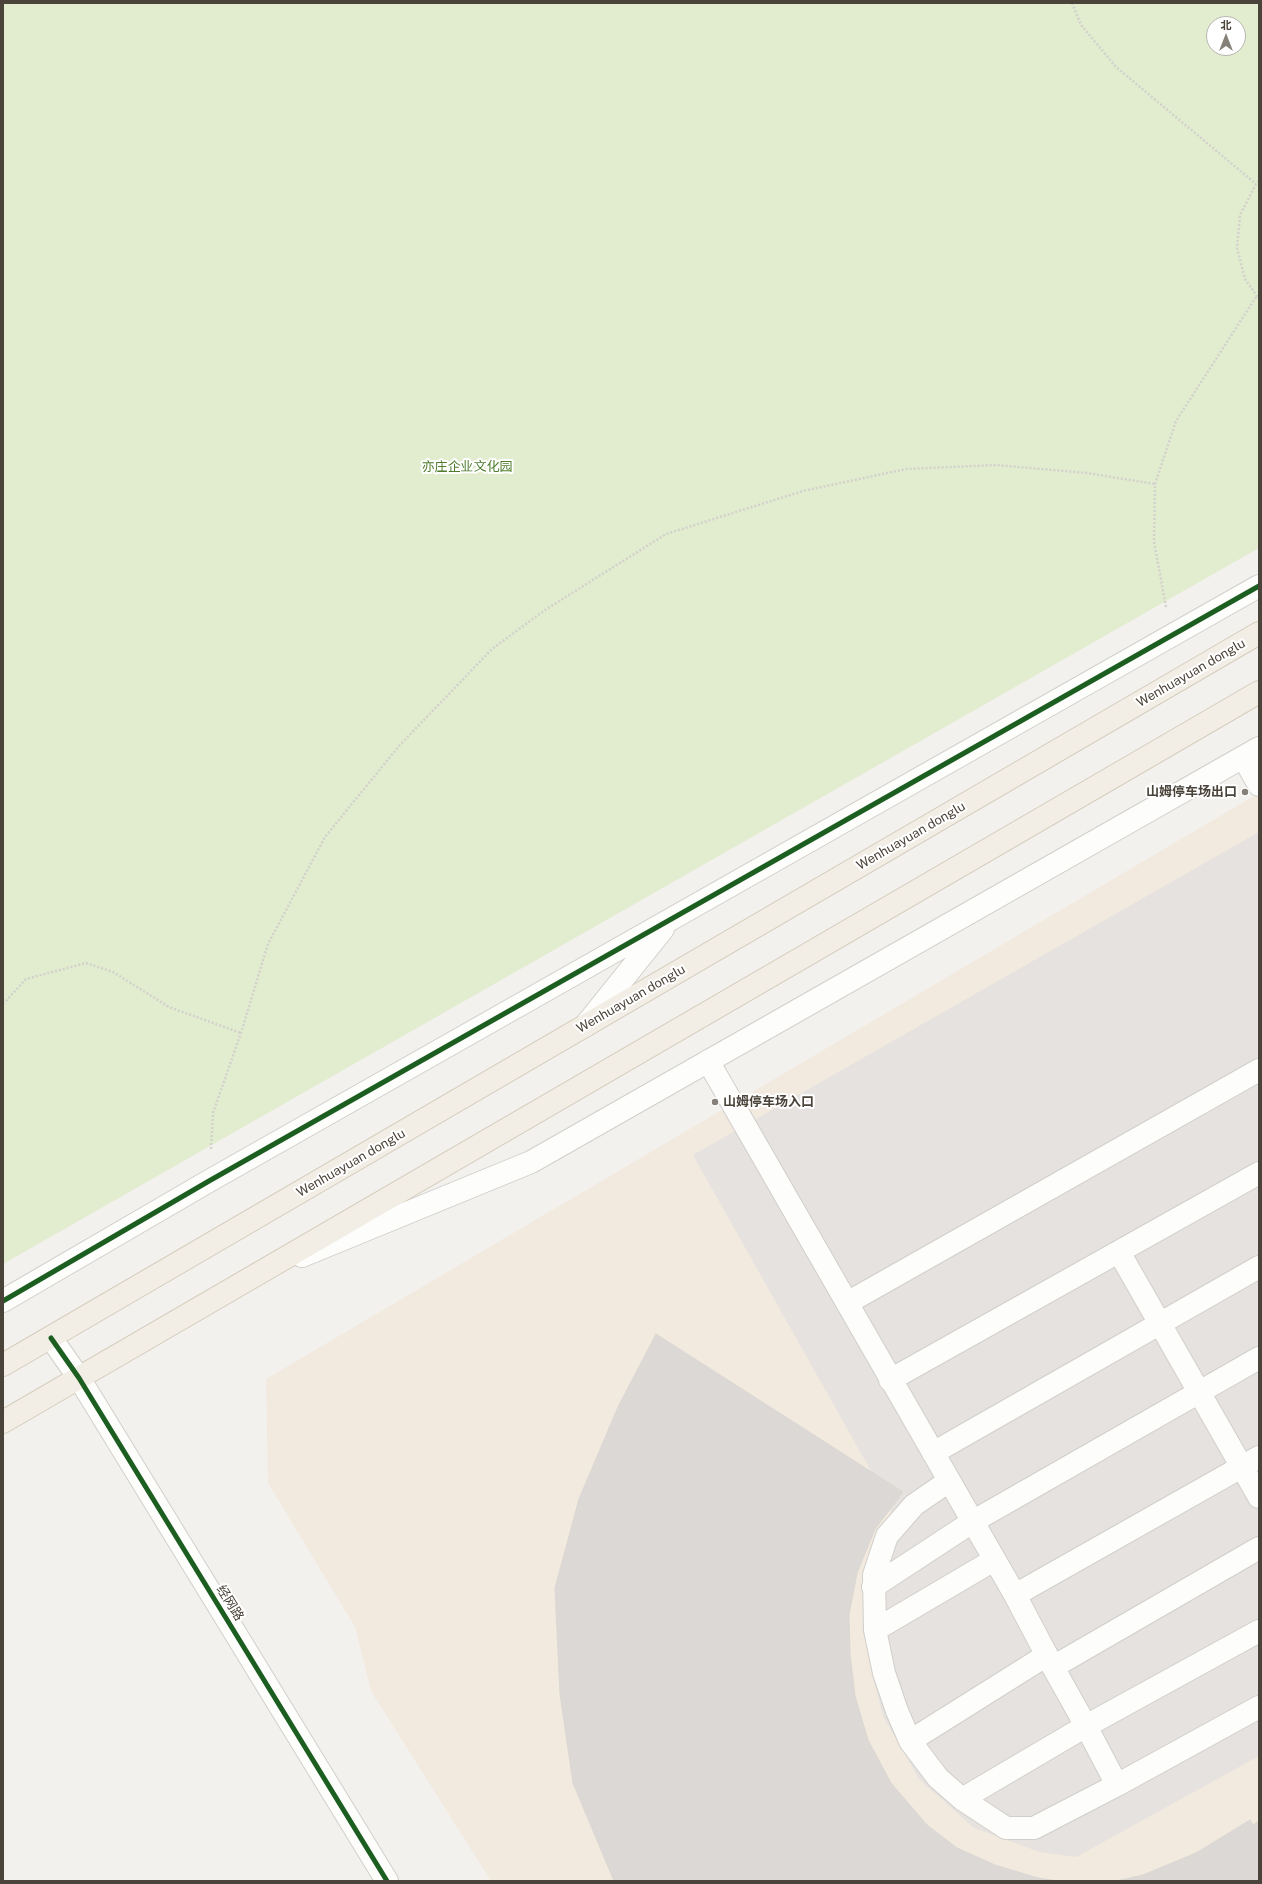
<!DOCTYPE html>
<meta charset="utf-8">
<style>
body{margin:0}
#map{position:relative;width:1262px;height:1884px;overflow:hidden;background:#f3f1ee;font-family:"Public Sans","Noto Sans SC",sans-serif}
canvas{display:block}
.frame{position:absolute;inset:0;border:4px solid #4a4339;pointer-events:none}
.north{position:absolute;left:1206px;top:16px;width:40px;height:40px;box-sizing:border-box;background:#fff;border:1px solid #b7b4b0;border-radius:50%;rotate:0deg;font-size:11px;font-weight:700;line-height:16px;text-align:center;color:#4a4339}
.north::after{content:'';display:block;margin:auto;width:14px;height:18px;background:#858078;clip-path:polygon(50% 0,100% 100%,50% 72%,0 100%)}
</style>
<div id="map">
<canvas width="1262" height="1884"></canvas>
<div class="frame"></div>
<div class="north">北</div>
</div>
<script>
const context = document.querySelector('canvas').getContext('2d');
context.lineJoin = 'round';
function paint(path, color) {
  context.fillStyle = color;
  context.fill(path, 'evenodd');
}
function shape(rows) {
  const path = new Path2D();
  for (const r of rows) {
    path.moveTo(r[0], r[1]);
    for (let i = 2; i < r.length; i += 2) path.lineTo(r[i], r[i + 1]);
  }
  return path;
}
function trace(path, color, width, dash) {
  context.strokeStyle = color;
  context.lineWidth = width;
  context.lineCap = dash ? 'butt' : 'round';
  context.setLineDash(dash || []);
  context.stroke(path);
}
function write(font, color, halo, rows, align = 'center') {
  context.font = font + ' "Public Sans","Noto Sans SC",sans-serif';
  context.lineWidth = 4;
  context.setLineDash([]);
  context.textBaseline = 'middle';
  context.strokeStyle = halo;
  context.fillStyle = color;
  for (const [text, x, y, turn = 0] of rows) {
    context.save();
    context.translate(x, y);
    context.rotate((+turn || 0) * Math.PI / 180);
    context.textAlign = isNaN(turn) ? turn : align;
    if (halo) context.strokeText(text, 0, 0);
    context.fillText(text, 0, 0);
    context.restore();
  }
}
paint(shape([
 [1259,793,1259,1881,491,1881,371,1691,355,1627,268,1483,266,1379]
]), '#f2e9df');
paint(shape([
 [3,3,1259,3,1259,548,3,1264],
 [1214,24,1238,24,1238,48,1214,48]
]), '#e2eccf');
paint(shape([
 [1259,832,1259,1756,1076,1857,1040,1852,974,1828,919,1779,883,1716,869,1660,869,1607,897,1538,888,1501,693,1155]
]), '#e5e2df');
const building = shape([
 [656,1334,903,1492,875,1529,857,1573,849,1615,850,1654,855,1696,868,1740,891,1783,927,1825,957,1848,995,1865,1038,1878,1058,1881,614,1881,573,1783,560,1694,555,1588,579,1499,618,1407,656,1334],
 [1250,1820,1253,1825,1259,1821,1259,1881,1117,1881,1143,1875,1196,1853,1250,1820]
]);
paint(building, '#dbd8d5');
trace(building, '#dbd8d4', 1);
const minor = shape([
 [1243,757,1259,785],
 [585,1026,663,929],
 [708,1061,1015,1595,1053,1667,1259,1548],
 [1119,1252,1259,1497],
 [302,1256,531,1162,1259,748],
 [3,1301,209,1181,1259,586],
 [847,1303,1259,1070],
 [51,1338,79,1378,387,1881],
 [890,1380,1259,1173],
 [933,1453,1259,1267],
 [949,1481,914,1505,887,1536,874,1575,875,1630,884,1673,897,1711,910,1741,938,1778,962,1799,1006,1828,1034,1828,1117,1785],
 [873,1587,972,1522,1259,1358],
 [1015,1595,1259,1457],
 [875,1630,994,1560],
 [1053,1667,1086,1726,1259,1631],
 [910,1741,1047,1655],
 [962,1799,1086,1726,1117,1785,1259,1707]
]);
const major = shape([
 [3,1365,1259,633],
 [3,1422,1259,692]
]);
trace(minor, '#d1cfcb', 24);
trace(major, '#d5ccbc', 24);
trace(shape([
 [1072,3,1081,25,1116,67,1256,184],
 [1259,181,1256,184,1240,215,1237,248,1245,279,1259,299],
 [1166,607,1154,542,1155,484,1176,421,1256,297],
 [3,1004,26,979,86,963,113,972,169,1007,241,1033],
 [211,1149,213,1113,241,1033,268,944,325,837,399,746,492,649,545,610,666,534,803,491,906,469,996,465,1087,473,1155,484]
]), '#d3d1cc', 2.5, [2, 2]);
trace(minor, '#fdfdfc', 22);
trace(major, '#f2eee6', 22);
trace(shape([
 [3,1301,209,1181,1259,586],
 [51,1338,79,1378,387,1881]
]), '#1b5e20', 5);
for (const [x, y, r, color] of [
 [1245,792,4,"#858078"],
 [715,1102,4,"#858078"]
]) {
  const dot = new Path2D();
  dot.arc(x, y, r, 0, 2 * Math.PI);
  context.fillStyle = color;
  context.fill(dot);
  trace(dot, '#fff', 1.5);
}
write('13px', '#4e7c2c', '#fff', [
 ["亦庄企业文化园",467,467]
]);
write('13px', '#4a4339', '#fff', [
 ["Wenhuayuan donglu",1191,673,-30],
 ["Wenhuayuan donglu",911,836,-30],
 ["Wenhuayuan donglu",631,999,-30],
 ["Wenhuayuan donglu",351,1163,-30],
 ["经网路",230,1603,58]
]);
write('bold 13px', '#4a4339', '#fff', [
 ["山姆停车场出口",1237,792],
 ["山姆停车场入口",723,1102,"left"]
], 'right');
</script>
